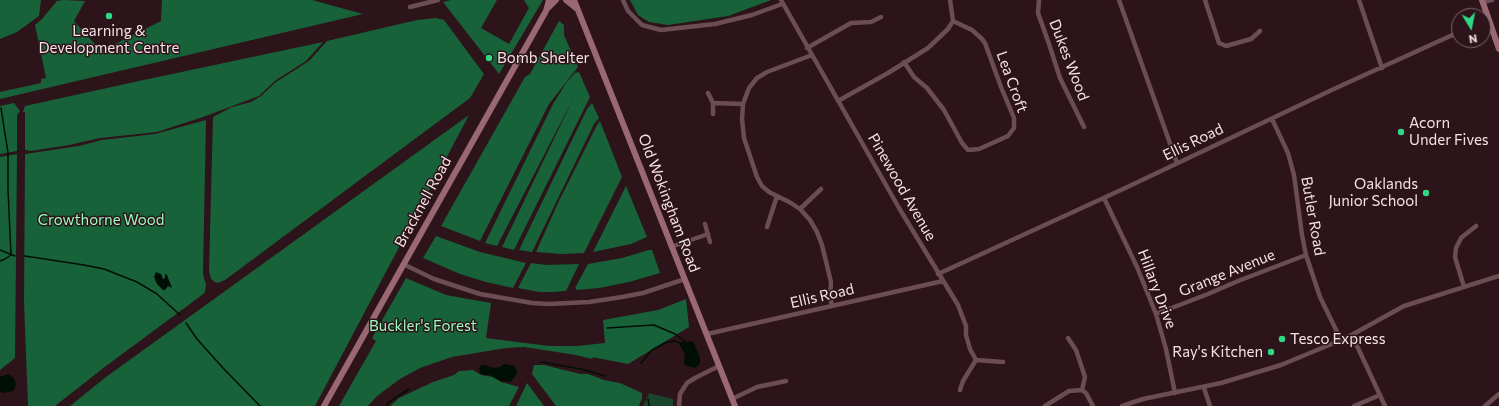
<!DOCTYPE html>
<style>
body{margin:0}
#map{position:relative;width:1499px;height:406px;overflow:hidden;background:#2d131a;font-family:Commissioner,sans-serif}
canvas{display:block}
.north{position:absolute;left:1451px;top:8px;width:40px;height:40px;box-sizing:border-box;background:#2d131a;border:1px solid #7d666b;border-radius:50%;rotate:170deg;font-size:11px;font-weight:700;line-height:16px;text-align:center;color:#f5e2e5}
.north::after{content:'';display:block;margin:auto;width:14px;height:18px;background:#30d883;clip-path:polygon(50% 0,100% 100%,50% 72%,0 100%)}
</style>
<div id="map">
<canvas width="1499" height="406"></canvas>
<div class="north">N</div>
</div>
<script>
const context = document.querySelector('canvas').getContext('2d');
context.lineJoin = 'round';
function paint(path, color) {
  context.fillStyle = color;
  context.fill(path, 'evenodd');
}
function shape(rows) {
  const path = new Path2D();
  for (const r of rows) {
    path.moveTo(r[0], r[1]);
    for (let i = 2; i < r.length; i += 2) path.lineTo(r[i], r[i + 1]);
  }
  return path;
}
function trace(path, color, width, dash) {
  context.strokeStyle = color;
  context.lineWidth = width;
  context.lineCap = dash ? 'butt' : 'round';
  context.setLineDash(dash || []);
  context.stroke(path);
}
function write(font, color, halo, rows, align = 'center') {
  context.font = font + ' Commissioner,sans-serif';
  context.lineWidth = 3;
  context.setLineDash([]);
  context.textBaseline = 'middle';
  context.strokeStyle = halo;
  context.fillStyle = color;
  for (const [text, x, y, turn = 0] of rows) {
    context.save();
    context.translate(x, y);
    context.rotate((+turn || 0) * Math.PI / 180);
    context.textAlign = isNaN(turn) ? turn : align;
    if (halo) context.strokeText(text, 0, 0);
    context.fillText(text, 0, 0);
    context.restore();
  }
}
paint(shape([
 [649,393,673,399,673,406,643,406]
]), '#19432a');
paint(shape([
 [0,0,41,0,39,16,17,32,0,39],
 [63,0,85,1,74,21,101,51,161,21,162,0,312,0,363,14,0,99,0,92,41,83,41,79,46,78,35,25,42,19,57,1],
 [451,0,497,0,481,28,509,44,529,8,524,0,543,0,499,74,443,2],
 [630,0,771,0,728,16,668,25,649,22,638,15],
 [436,18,444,20,484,74,470,98,225,280,218,283,215,282,211,279,209,271,213,117,232,107,251,102,261,96,276,82,309,61,327,41,417,20],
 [559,21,564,25,564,35,578,67,549,104,480,241,441,226,525,77,530,74],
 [323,42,306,61,276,80,259,96,203,117,157,132,100,138,69,145,31,151,25,150,25,112,23,112,25,106,139,81],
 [579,72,590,97,514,250,502,247,574,97,497,246,485,243,553,104,566,83,575,73],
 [14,103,20,111,17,115,17,151,0,154,0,106],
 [592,103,599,118,594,124,532,252,519,250,587,109],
 [469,115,315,406,70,406,106,377],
 [206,120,203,274,206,285,205,292,202,295,106,366,55,406,28,406,24,302,25,154,79,146,102,140,155,134],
 [600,121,622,177,584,253,561,254,536,252,558,203,597,125],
 [17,154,15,358,0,370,0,157],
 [626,186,647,237,631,244,593,252],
 [436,236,480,252,526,263,513,288,486,282,460,274,423,258],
 [649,250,652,250,660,273,629,282,599,288,577,290,575,288,588,264,622,258],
 [531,263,546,265,579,264,566,291,553,292,539,292,518,288],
 [406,278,446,295,491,303,486,338,549,346,577,346,605,343,603,320,658,310,686,299,689,327,628,364,597,358,593,357,592,359,576,355,524,347,506,348,452,357,420,368,400,379,377,396,368,406,339,406,376,341,372,338],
 [534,365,544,365,580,374,588,374,604,380,620,383,642,393,642,398,639,406,556,406,532,374],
 [473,370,481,375,493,377,501,382,519,387,509,406,390,406,399,398,433,382,454,375,459,371],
 [527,383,544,406,516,406]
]), '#18623a');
paint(shape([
 [156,272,161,274,163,279,165,278,165,274,167,275,172,288,168,286,165,290,163,290,157,284,154,277],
 [691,341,694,343,700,358,700,362,698,366,694,368,685,365,684,362,685,354,679,344,681,342],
 [504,364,514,366,517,370,517,373,511,382,501,381,489,375,483,375,480,373,479,369,480,366,485,365,494,368,500,367],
 [8,374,14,378,16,385,13,391,4,393,0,391,0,377]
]), '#000f05');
trace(shape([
 [1,108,8,153],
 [0,250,15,256],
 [25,256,84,265,104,269,137,282,157,294,180,315],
 [0,261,5,259,11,255,8,189,8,155],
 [186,323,197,339,223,368,260,406],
 [607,328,654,325,675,334,686,342],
 [541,362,581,369,605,376],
 [641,363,652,350,667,342,675,341,680,343],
 [648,399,649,406],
 [386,406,389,402,409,389]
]), '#000f05', 1.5);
trace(shape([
 [623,0,628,11,642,25,661,30,715,24,752,15,782,4],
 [781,0,899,208,958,305,966,326,966,335,970,349,976,360,963,381,960,390],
 [1039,0,1038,13,1049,44,1060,78,1084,127],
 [1119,0,1177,163],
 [1205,0,1219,43,1226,46,1251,39,1260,31],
 [1359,0,1382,68],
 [1483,2,1492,0],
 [410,7,438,0],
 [1483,22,1489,19],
 [807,48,851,23,871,22,881,17],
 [812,55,767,72,757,78,749,88,743,104,742,119,744,138,757,177,762,186,769,192,791,203,800,209,810,220,817,232,822,245,831,282,830,297,832,306],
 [904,62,914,77,927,88,944,110,962,143,968,150,979,149,1008,136,1014,128,1014,118,1001,87,985,43,981,38,972,30,953,21],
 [708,93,713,103,713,114],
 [838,101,888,73,928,48,948,29,953,21,950,0],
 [713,103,743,104],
 [1272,119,1288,153,1294,175,1302,235,1306,255,1320,297,1341,340],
 [1104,198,1137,267,1156,314,1166,349,1175,393],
 [800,209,821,189],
 [705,224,710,242],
 [767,227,777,196],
 [671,247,708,234],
 [403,264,434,279,480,294,532,303,549,304,589,302,622,297,643,293,685,279],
 [938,274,1121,190,1336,88,1459,32],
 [1464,287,1455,257,1456,248,1461,238,1476,226],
 [1156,314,1208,294,1238,281,1306,255],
 [707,334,943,281],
 [1352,335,1385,406],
 [1068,338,1076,350,1085,377,1082,390],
 [976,360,1003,362],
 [1204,388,1210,406],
 [1082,390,1086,393,1093,406],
 [732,399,757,387,786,381],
 [679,406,680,394,687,383,695,378,719,366],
 [1045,406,1069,391,1082,390],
 [1122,406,1143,399,1221,383,1281,365,1346,338,1404,306,1499,276],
 [1354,406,1380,395],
 [1485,406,1499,394]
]), '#6c4d54', 4.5);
trace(shape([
 [566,0,577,9],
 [574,0,735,406],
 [1482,0,1499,49],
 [547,9,556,0],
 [324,406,546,11,549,0]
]), '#9a6873', 6);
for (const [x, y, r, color] of [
 [109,16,4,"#30d883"],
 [489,58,4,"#30d883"],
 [1401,132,4,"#30d883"],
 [1426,193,4,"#30d883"],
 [1282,339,4,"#30d883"],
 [1271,352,4,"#30d883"]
]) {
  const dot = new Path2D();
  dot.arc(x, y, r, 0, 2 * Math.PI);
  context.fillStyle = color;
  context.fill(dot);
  trace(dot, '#2d131a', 1.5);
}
write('15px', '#f5e2e5', '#2d131a', [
 ["Learning &",109,31,"center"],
 ["Development Centre",109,48,"center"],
 ["Bomb Shelter",497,58],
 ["Acorn",1409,123],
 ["Under Fives",1409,140],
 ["Oaklands",1418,184,"right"],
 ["Junior School",1418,201,"right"],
 ["Tesco Express",1290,339],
 ["Ray's Kitchen",1263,352,"right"]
], 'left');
write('15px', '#f5e2e5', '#2d131a', [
 ["Dukes Wood",1069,60,69],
 ["Lea Croft",1012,82,70],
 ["Ellis Road",1193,142,-26],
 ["Pinewood Avenue",902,187,60],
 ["Bracknell Road",423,202,-61],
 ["Old Wokingham Road",669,203,69],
 ["Butler Road",1313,216,80],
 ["Grange Avenue",1227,273,-22],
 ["Hillary Drive",1157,289,69],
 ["Ellis Road",822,296,-13]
]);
write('15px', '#99fbbd', '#2d131a', [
 ["Crowthorne Wood",101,220],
 ["Buckler's Forest",423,326]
]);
</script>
